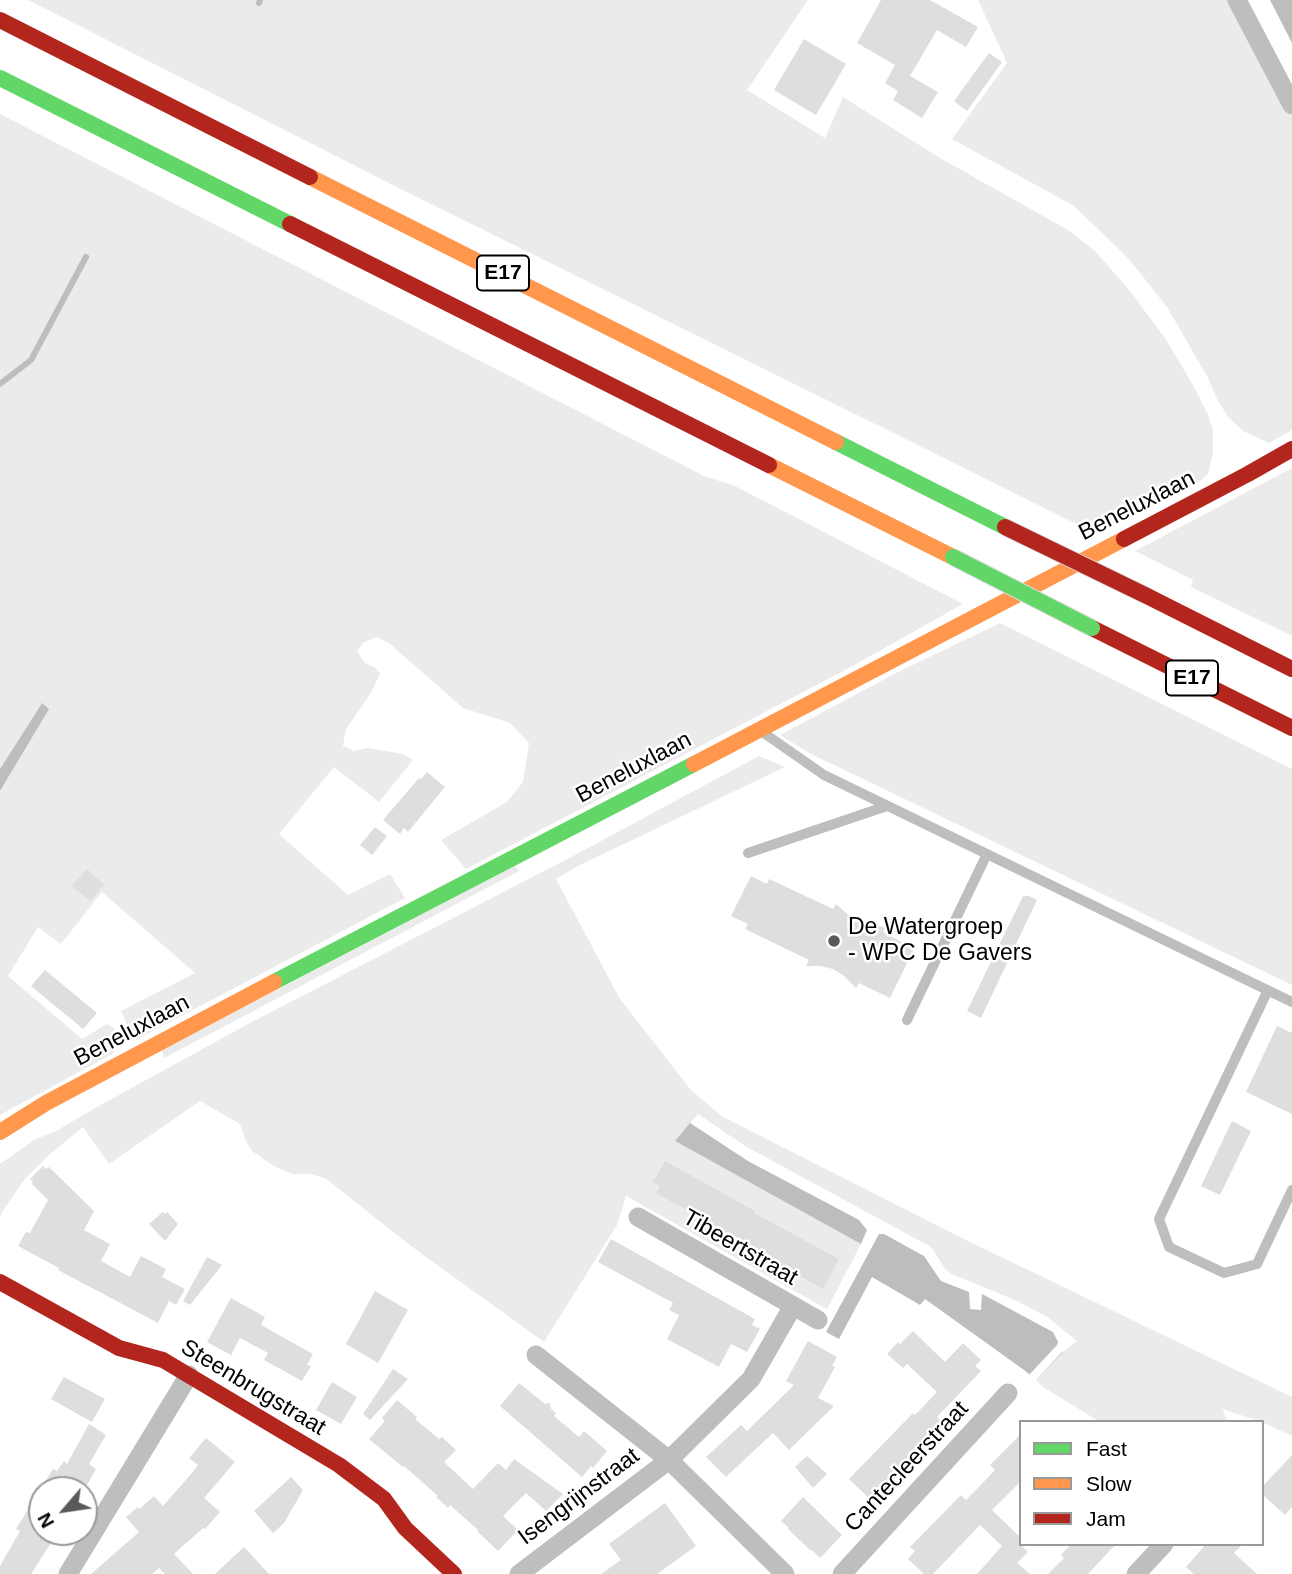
<!DOCTYPE html>
<style>
body{margin:0}
#map{position:relative;width:1292px;height:1574px;overflow:hidden;background:#fff;font-family:Arial,sans-serif}
canvas{display:block}
.legend{position:absolute;left:1019px;top:1420px;width:245px;height:126px;box-sizing:border-box;background:#fff;border:2px solid #999;margin:0;padding:9px 12px;list-style:none;font-size:21px;color:#000}
.legend li{display:flex;align-items:center;gap:14px;height:35px}
.legend b{width:35px;border:2px solid #999}
.north{position:absolute;left:28px;top:1476px;width:70px;height:70px;box-sizing:border-box;background:#fff;border:2px solid #999;border-radius:50%;rotate:241deg;font-size:19px;font-weight:700;line-height:28px;text-align:center;color:#000}
.north::after{content:'';display:block;margin:auto;width:24px;height:32px;background:#595959;clip-path:polygon(50% 0,100% 100%,50% 72%,0 100%)}
</style>
<div id="map">
<canvas width="1292" height="1574"></canvas>
<ul class="legend">
<li><b style="height:9px;background:#63d668"></b>Fast</li>
<li><b style="height:9px;background:#ff974d"></b>Slow</li>
<li><b style="height:9px;background:#b3261e"></b>Jam</li>
</ul>
<div class="north">N</div>
</div>
<script>
const context = document.querySelector('canvas').getContext('2d');
context.lineJoin = 'round';
function paint(path, color) {
  context.fillStyle = color;
  context.fill(path, 'evenodd');
}
function shape(rows) {
  const path = new Path2D();
  for (const r of rows) {
    path.moveTo(r[0], r[1]);
    for (let i = 2; i < r.length; i += 2) path.lineTo(r[i], r[i + 1]);
  }
  return path;
}
function trace(path, color, width, dash) {
  context.strokeStyle = color;
  context.lineWidth = width;
  context.lineCap = dash ? 'butt' : 'round';
  context.setLineDash(dash || []);
  context.stroke(path);
}
function write(font, color, halo, rows, align = 'center') {
  context.font = font + ' Arial,sans-serif';
  context.lineWidth = 5;
  context.setLineDash([]);
  context.textBaseline = 'middle';
  context.strokeStyle = halo;
  context.fillStyle = color;
  for (const [text, x, y, turn = 0] of rows) {
    context.save();
    context.translate(x, y);
    context.rotate((+turn || 0) * Math.PI / 180);
    context.textAlign = isNaN(turn) ? turn : align;
    if (halo) context.strokeText(text, 0, 0);
    context.fillText(text, 0, 0);
    context.restore();
  }
}
paint(shape([
 [28,0,808,0,747,90,825,138,843,97,940,158,1068,230,1095,251,1130,291,1165,338,1193,385,1208,415,1213,430,1213,452,1208,474,1199,482,1097,534,401,189],
 [978,0,1231,0,1292,117,1292,430,1269,443,1243,431,1228,417,1217,399,1208,378,1167,307,1128,258,1074,206,952,139,1007,63],
 [0,114,704,476,735,486,963,604,849,668,466,869,441,840,507,802,523,782,529,743,510,723,463,708,390,644,377,637,364,642,357,651,365,663,376,668,380,674,371,693,346,729,343,746,354,751,367,748,403,754,413,760,379,802,334,767,279,834,348,895,390,874,405,898,134,1041,121,1011,195,973,102,892,61,944,38,927,8,976,82,1039,107,1024,114,1028,117,1048,112,1054,0,1115,0,791,48,709,41,704,0,769],
 [1292,468,1292,636,1191,587,1193,580,1135,551],
 [1000,623,1292,769,1292,985,811,754,780,735,896,673],
 [759,756,785,767,578,866,556,879,620,999,691,1090,723,1117,968,1241,1292,1397,1292,1436,1262,1422,1222,1409,1228,1422,1100,1422,1043,1387,1036,1380,1063,1352,1077,1341,1047,1317,1017,1301,952,1274,946,1270,931,1247,745,1146,698,1114,675,1141,861,1244,827,1309,626,1196,617,1225,544,1342,411,1246,325,1178,310,1174,292,1174,274,1166,252,1151,246,1141,240,1124,200,1101,109,1164,83,1127,50,1154,24,1180,2,1212,0,1218,0,1164,34,1140,56,1131,97,1107,248,1024,573,856],
 [515,866,519,871,164,1058,162,1050]
]), '#ebebeb');
paint(shape([
 [1270,0,1292,0,1292,43],
 [42,703,49,709,0,791,0,769],
 [690,1123,748,1161,859,1220,867,1230,861,1244,675,1141],
 [879,1234,884,1234,924,1256,941,1281,969,1292,970,1309,981,1310,982,1294,1053,1332,1058,1342,1057,1345,1063,1352,1036,1380,1024,1370,925,1299,920,1305,872,1277,839,1339,826,1332]
]), '#bdbdbd');
paint(shape([
 [1057,1345,1063,1351,1035,1381,1029,1375]
]), '#fff');
trace(shape([
 [259,3,260,0],
 [0,384,31,360,86,257]
]), '#bdbdbd', 6);
paint(shape([
 [881,0,930,0,978,27,966,47,937,30,910,76,938,92,922,118,893,100,898,91,885,83,895,65,857,43],
 [804,39,846,64,816,115,774,90],
 [989,53,1002,62,967,111,954,101],
 [427,772,445,787,408,832,404,828,400,834,383,820,419,778,421,779],
 [375,827,387,836,372,855,360,845],
 [87,869,104,885,90,901,72,886],
 [751,876,767,884,769,879,833,909,836,904,855,921,868,925,886,927,883,932,914,949,890,998,859,983,856,988,843,975,833,969,820,966,806,966,809,960,745,929,748,924,731,916],
 [1023,896,1029,896,1037,900,981,1018,967,1011],
 [45,970,97,1013,83,1029,31,986],
 [1277,1026,1292,1033,1292,1114,1246,1092],
 [1232,1121,1251,1131,1220,1195,1201,1186],
 [665,1161,755,1211,754,1213,839,1259,823,1289,747,1246,748,1244,656,1193,660,1186,653,1182],
 [43,1166,46,1169,49,1167,94,1211,84,1230,110,1244,101,1261,130,1277,141,1256,166,1269,162,1277,185,1289,176,1305,169,1301,158,1323,58,1270,59,1268,18,1246,26,1232,30,1233,48,1200,32,1184,33,1182,30,1179],
 [163,1212,165,1214,167,1212,178,1224,165,1241,149,1224],
 [611,1239,755,1319,752,1325,760,1329,747,1352,731,1344,719,1367,667,1339,679,1315,669,1310,673,1303,598,1262],
 [207,1257,222,1265,190,1305,183,1301],
 [375,1291,408,1310,378,1363,346,1344],
 [231,1298,265,1317,261,1325,313,1354,307,1365,311,1366,302,1381,264,1360,268,1353,240,1338,231,1355,207,1342],
 [913,1331,945,1362,963,1343,981,1360,975,1366,981,1371,937,1417,946,1425,873,1502,849,1479,913,1413,915,1415,937,1392,907,1364,903,1368,887,1354,898,1342,900,1344],
 [808,1341,837,1357,832,1366,835,1367,818,1398,834,1406,789,1450,773,1433,726,1477,706,1457,741,1425,747,1431,794,1385,786,1381],
 [393,1369,408,1379,370,1420,363,1414],
 [64,1377,105,1399,92,1422,51,1399],
 [332,1382,357,1397,341,1424,316,1410],
 [519,1383,545,1404,550,1403,551,1409,556,1413,554,1416,579,1437,584,1431,607,1451,593,1468,591,1466,582,1477,500,1406],
 [397,1400,417,1417,415,1419,439,1439,442,1437,456,1450,444,1462,473,1489,498,1463,506,1470,514,1459,563,1494,546,1511,526,1493,503,1516,518,1530,498,1551,477,1531,478,1530,450,1505,448,1508,436,1497,438,1496,404,1466,403,1467,369,1439,385,1421,382,1418],
 [89,1424,106,1435,89,1464,96,1469,91,1478,84,1490,42,1490,42,1532,58,1532,31,1574,0,1574,0,1566,20,1531,16,1529,53,1469,57,1471,64,1461,67,1464],
 [1021,1434,1021,1481,992,1510,1021,1538,1021,1545,1028,1552,1017,1563,1030,1574,977,1574,1002,1546,980,1525,933,1574,924,1574,908,1559,915,1551,910,1547,961,1495,966,1500,974,1492,995,1470,990,1465],
 [206,1438,235,1462,204,1498,220,1512,205,1529,203,1528,174,1554,193,1574,165,1574,159,1568,152,1574,91,1574,139,1532,126,1517,138,1507,139,1509,154,1496,163,1506,191,1474,198,1465,189,1458],
 [1292,1455,1292,1507,1285,1515,1262,1494,1262,1487],
 [807,1456,827,1474,813,1488,795,1467],
 [291,1477,303,1490,284,1523,273,1533,254,1511],
 [803,1497,842,1535,820,1558,812,1550,811,1551,788,1529,789,1528,781,1521],
 [665,1503,696,1546,657,1574,601,1574,621,1560,609,1544],
 [1071,1544,1116,1544,1088,1574,1048,1574,1064,1558,1061,1555],
 [1206,1544,1243,1544,1234,1553,1257,1574,1194,1574,1186,1567],
 [244,1547,269,1574,215,1574]
]), '#dedede');
trace(shape([
 [761,731,824,775,1292,1002],
 [748,853,887,806],
 [1268,990,1159,1219,1169,1247,1224,1273,1257,1264,1292,1190],
 [907,1020,987,854]
]), '#bebebe', 10);
trace(shape([
 [1237,0,1292,105],
 [638,1217,818,1320],
 [536,1355,669,1460,785,1574],
 [68,1574,189,1375],
 [519,1574,669,1460,751,1379,793,1306],
 [842,1574,1008,1393],
 [1136,1574,1164,1544]
]), '#bebebe', 19);
trace(shape([
 [0,78,290,224],
 [836,442,1005,527],
 [274,982,694,764]
]), '#63d668', 16);
trace(shape([
 [310,177,836,442],
 [769,465,953,557],
 [694,764,1124,539],
 [0,1132,46,1103,274,982]
]), '#ff974d', 16);
trace(shape([
 [0,20,310,177],
 [290,224,769,465],
 [1124,539,1248,474,1292,449],
 [1147,596,1292,669],
 [1092,628,1292,728],
 [0,1282,119,1348,163,1360,339,1465,384,1499,405,1528,454,1574]
]), '#b3261e', 16);
const fastBridge = shape([
 [953,557,1092,628]
]);
const jamBridge = shape([
 [1005,527,1147,596]
]);
trace(fastBridge, '#dbdbdb', 18, []);
trace(jamBridge, '#dbdbdb', 18, []);
trace(fastBridge, '#63d668', 16);
trace(jamBridge, '#b3261e', 16);
for (const [x, y, r, color] of [
 [834,941,7,"#595959"]
]) {
  const dot = new Path2D();
  dot.arc(x, y, r, 0, 2 * Math.PI);
  context.fillStyle = color;
  context.fill(dot);
  trace(dot, '#fff', 2.5);
}
for (const [x, y, w] of [
 [503,273,52],
 [1192,678,52]
]) {
  const box = new Path2D();
  box.roundRect(x - w / 2, y - 17.5, w, 35, 5);
  context.fillStyle = '#fff';
  context.fill(box);
  trace(box, '#000', 2);
}
write('bold 21px', '#000', null, [
 ["E17",503,273],
 ["E17",1192,678]
]);
write('23px', '#000', '#fff', [
 ["Beneluxlaan",1137,506,-27],
 ["Beneluxlaan",634,768,-28],
 ["Beneluxlaan",132,1031,-28],
 ["Tibeertstraat",740,1248,30],
 ["Steenbrugstraat",253,1388,31],
 ["Cantecleerstraat",907,1467,-47],
 ["Isengrijnstraat",579,1497,-37]
]);
write('23px', '#000', '#fff', [
 ["De Watergroep",848,928],
 ["- WPC De Gavers",848,954]
], 'left');
</script>
